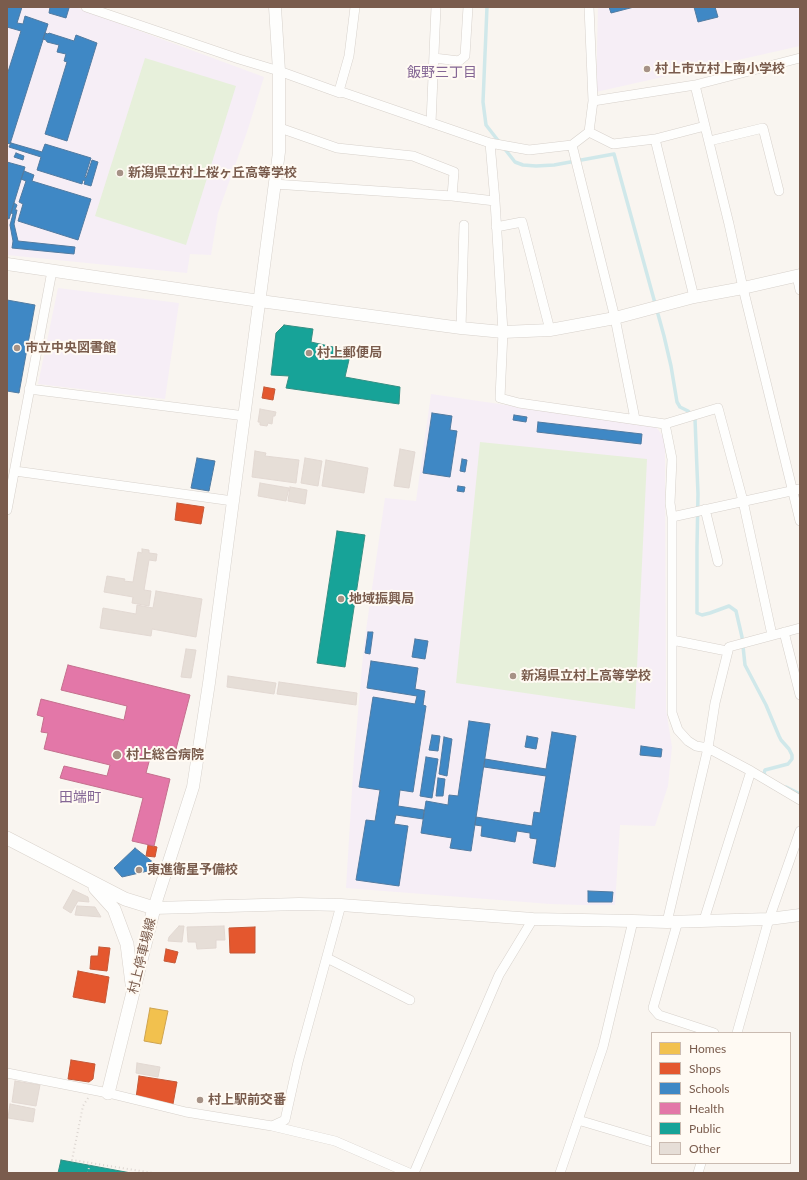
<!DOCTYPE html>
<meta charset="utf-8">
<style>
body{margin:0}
#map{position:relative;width:807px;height:1180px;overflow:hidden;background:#f9f5f0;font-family:Lato,sans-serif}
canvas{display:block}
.frame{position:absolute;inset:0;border:8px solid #7a5c4d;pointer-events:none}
.legend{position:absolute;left:651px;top:1032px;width:140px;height:132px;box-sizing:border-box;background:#fffaf3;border:1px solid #cabbb1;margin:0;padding:5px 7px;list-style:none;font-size:12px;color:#7a5c4d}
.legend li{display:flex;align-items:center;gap:8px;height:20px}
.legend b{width:20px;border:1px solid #cabbb1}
</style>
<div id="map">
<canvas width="807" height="1180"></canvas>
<div class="frame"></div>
<ul class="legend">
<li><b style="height:11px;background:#f2c14e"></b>Homes</li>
<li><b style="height:11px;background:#e4572e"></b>Shops</li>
<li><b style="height:11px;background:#3f88c5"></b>Schools</li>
<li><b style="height:11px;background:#e377a8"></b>Health</li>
<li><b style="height:11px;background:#17a398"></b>Public</li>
<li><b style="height:11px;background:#e6ded7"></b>Other</li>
</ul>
</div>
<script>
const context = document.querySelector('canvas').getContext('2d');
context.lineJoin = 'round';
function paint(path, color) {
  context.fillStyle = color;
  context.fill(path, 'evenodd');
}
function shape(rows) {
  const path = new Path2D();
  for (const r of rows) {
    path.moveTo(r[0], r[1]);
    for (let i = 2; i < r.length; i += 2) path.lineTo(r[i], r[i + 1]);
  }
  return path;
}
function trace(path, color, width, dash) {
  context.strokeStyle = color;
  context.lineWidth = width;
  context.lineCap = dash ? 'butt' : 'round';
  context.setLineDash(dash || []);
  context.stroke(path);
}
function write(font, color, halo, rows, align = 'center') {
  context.font = font + ' Lato,"Noto Sans JP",sans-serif';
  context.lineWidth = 4;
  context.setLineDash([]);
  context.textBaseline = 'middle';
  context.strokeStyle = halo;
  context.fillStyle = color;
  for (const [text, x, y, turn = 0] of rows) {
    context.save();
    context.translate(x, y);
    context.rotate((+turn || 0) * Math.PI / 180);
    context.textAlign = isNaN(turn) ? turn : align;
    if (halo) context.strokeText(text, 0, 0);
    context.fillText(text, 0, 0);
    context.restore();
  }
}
paint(shape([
 [7,7,75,7,264,77,247,132,218,213,211,255,190,254,187,273,7,255],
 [598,7,800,7,800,46,596,92],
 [58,288,179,303,165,399,38,384],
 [431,394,656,427,663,436,665,445,666,709,672,747,668,786,655,826,620,825,615,905,582,905,550,904,346,888,354,757,364,644,385,498,416,501]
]), '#f6eef6');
paint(shape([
 [145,58,236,86,186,245,95,216],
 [480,442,647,459,635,709,456,683]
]), '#e7f0db');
const homes = shape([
 [150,1008,168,1011,161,1044,144,1041,150,1008]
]);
paint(homes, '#f2c14e');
trace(homes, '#cea34e', 1);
const shops = shape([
 [264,387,275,389,273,400,262,398,264,387],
 [177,503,204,507,201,524,175,520,177,503],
 [148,845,157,847,155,857,146,856,148,845],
 [255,927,255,953,230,953,229,928,255,927],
 [99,947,110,948,107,971,90,969,91,956,98,956,99,947],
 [166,949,178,952,175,963,164,961,166,949],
 [78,971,109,977,105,1003,73,997,78,971],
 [71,1060,95,1064,93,1079,89,1082,68,1079,71,1060],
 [139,1076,177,1082,173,1104,136,1098,139,1076]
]);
paint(shops, '#e4572e');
trace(shops, '#c45837', 1);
const schools = shape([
 [7,7,22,7,17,23,23,24,25,16,48,24,10,144,7,143,7,75,21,31,7,27,7,7],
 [50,7,66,7,69,8,66,18,49,13,50,7],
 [609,7,634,7,611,13,609,7],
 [694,7,715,7,718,17,698,22,694,7],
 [45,33,48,34,49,33,74,41,76,35,97,43,67,141,45,134,67,62,64,61,66,54,57,52,59,45,47,42,46,40,43,39,45,33],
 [11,143,42,152,45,144,91,158,85,177,86,178,92,160,98,162,91,186,84,184,85,181,83,180,82,184,37,170,41,157,9,147,11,143],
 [16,153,24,156,23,160,14,157,16,153],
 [7,162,25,167,9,219,7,218,7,162],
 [24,171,34,175,32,181,91,199,78,240,18,221,23,204,19,202,26,181,21,179,24,171],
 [14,203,17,205,15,210,17,210,14,224,18,241,75,247,74,254,12,248,13,241,10,225,13,214,11,213,14,203],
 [7,300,35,305,19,393,7,391,7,300],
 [432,413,452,416,450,430,457,431,450,477,423,473,432,413],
 [514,415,527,417,526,422,513,420,514,415],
 [538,422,642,434,641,444,537,432,538,422],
 [197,458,215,461,209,491,191,488,197,458],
 [462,459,467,460,465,472,460,471,462,459],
 [458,486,465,487,464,492,457,491,458,486],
 [368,632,373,632,370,654,365,653,368,632],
 [415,639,428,641,425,659,412,657,415,639],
 [371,661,418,668,415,689,425,691,423,705,426,706,413,792,400,790,398,806,424,810,423,819,396,815,394,824,408,826,399,886,356,880,366,820,375,821,380,790,359,787,373,697,415,704,417,696,367,688,371,661],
 [469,721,490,724,471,851,450,848,452,838,421,833,426,801,448,805,449,795,458,796,469,721],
 [552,732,576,736,555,867,533,863,537,839,530,838,530,833,517,831,515,842,481,836,482,826,475,825,476,817,532,826,534,812,540,813,546,776,484,767,485,759,546,769,552,732],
 [432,735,440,736,438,751,429,750,432,735],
 [527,736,538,738,536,749,525,747,527,736],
 [444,737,452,739,447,776,439,774,444,737],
 [641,746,662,749,661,757,640,755,641,746],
 [426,757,438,759,432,798,420,796,426,757],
 [438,778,445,779,443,796,436,796,438,778],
 [135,848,154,863,152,870,122,877,114,868,135,848],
 [588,891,613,892,612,902,588,902,588,891]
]);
paint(schools, '#3f88c5');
trace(schools, '#517ba1', 1);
const health = shape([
 [68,665,190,695,175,753,163,750,160,760,150,758,146,773,170,779,154,846,132,841,143,798,60,778,64,766,107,776,110,765,44,749,48,733,41,732,44,717,37,715,41,699,124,720,127,706,61,690,68,665]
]);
paint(health, '#e377a8');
trace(health, '#c46f8d', 1);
const public = shape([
 [284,325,313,329,311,342,351,351,345,377,400,387,399,404,286,388,289,376,271,375,276,333,284,325],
 [337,531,365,535,345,667,317,663,337,531],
 [61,1160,131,1173,58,1173,61,1160]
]);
paint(public, '#17a398');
trace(public, '#358e82', 1);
trace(shape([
 [487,7,483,102,486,125,500,143],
 [504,148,515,162,523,165,536,166,554,165,614,154,664,336,671,366,677,402,680,407,688,411,695,419,698,494,697,546,697,613,702,615,710,613,729,606,736,611,742,637,745,665,766,705,779,736,781,740,789,749,792,755,792,759,788,764,765,770,764,773,766,777],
 [786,787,800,794]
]), '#d0e8ea', 3.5);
const building = shape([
 [260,409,276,412,275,416,273,416,272,424,268,423,267,426,260,425,260,422,258,422,260,409],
 [400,449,415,452,409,488,394,486,400,449],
 [255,451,266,453,265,456,299,460,296,483,252,477,255,451],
 [305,458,322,461,318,486,301,483,305,458],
 [326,460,368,468,364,493,322,486,326,460],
 [260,483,289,488,286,501,258,496,260,483],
 [290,487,307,490,305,504,288,501,290,487],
 [142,549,149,550,149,553,157,554,156,561,149,560,144,590,151,591,149,606,132,603,133,597,104,592,107,576,125,579,124,581,133,582,138,552,142,553,142,549],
 [156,591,202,599,196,637,152,629,151,636,100,628,103,608,136,614,137,605,153,608,156,591],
 [186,649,196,650,191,678,181,677,186,649],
 [228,676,276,683,274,694,227,687,228,676],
 [279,682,357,693,356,705,277,694,279,682],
 [73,890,88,897,89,902,78,901,71,913,63,908,73,890],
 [77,906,95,907,101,917,75,915,77,906],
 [179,926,184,926,182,942,168,941,169,937,179,926],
 [224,926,225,940,216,940,216,948,197,949,196,942,188,942,187,927,224,926],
 [137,1063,160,1067,158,1077,136,1073,137,1063],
 [15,1081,40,1085,36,1106,12,1102,15,1081],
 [10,1104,35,1109,33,1122,8,1118,10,1104]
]);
paint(building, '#e6ded7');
trace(building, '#e2d8d2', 1);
const minor = shape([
 [86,7,239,59,279,71,340,93,339,91,490,143,529,150,572,145,589,132,593,101,589,7],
 [434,58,459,61,465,56,468,7],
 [695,85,729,224,743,288,800,521],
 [339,91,349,56,355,7],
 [593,101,695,85,800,58],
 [431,123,436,7],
 [280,128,337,148,413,156,454,172,452,196],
 [589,132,613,144,655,139,705,126],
 [655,139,694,297],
 [709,141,763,128,779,191],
 [490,143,495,201,503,332,500,398,519,403,665,424,672,459,670,503,672,517,672,713,678,730,688,741,696,746,708,748,751,771,800,800],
 [572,145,615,318,635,419],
 [274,184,452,196,495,201],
 [496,227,522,222,550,330],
 [797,276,800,290],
 [461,328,464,225],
 [29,389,245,416],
 [665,424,718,408,743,501,772,635],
 [15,471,233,501],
 [705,509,718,562],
 [7,510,52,271],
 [672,517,800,489],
 [784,632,800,695],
 [672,640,727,651],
 [704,920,751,771],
 [678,921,653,1008,659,1015,714,1033],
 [667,922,708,748,715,703,729,647,800,628],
 [327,958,410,1000],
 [737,1033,769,919,800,831],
 [7,1073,108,1093,186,1112,272,1126,285,1120,298,1062,341,905],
 [578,1120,652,1142],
 [272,1126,335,1141,409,1173],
 [414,1173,499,975,533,919],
 [560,1173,603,1047,633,921],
 [698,1173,701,1163]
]);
const tertiary = shape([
 [275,7,279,71,279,152,209,683,193,787,154,908,299,904,341,905,533,919,633,921,667,922,769,919,800,915],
 [7,264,260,301,461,328,503,332,550,330,615,318,694,297,743,288,800,275]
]);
const secondary = shape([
 [7,838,125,899,154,908,108,1093],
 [95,888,114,909,127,944,132,984]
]);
trace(minor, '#d7d1cb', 10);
trace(tertiary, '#d7d1cb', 13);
trace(secondary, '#d9d2cb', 14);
trace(shape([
 [88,1098,83,1106,72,1160,153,1173],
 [88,1173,90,1162]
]), '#dcd5d0', 2, [1, 3]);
trace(minor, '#fefefd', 9);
trace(tertiary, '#fefefd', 12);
trace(secondary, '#fefefd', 13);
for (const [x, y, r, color] of [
 [647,69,4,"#a69286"],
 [120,173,4,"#a69286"],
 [17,348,4,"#a69286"],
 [309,353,4,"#a69286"],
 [341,599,4,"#a69286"],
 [513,676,4,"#a69286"],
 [117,755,5,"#a69286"],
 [139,870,4,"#a69286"],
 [200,1100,4,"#a69286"]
]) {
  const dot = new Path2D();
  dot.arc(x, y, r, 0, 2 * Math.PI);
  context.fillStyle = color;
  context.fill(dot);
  trace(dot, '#fffaf3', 1.5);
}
write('bold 13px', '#7a5c4d', '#fffaf3', [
 ["村上市立村上南小学校",655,69],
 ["新潟県立村上桜ヶ丘高等学校",128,173],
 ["市立中央図書館",25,348],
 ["村上郵便局",317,353],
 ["地域振興局",349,599],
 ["新潟県立村上高等学校",521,676],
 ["村上総合病院",126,755],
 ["東進衛星予備校",147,870],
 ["村上駅前交番",208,1100]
], 'left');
write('13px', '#7a5c4d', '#fffaf3', [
 ["村上停車場線",142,956,-76]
]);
write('14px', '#846695', '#fffaf3', [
 ["飯野三丁目",442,72],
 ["田端町",80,797]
]);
</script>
